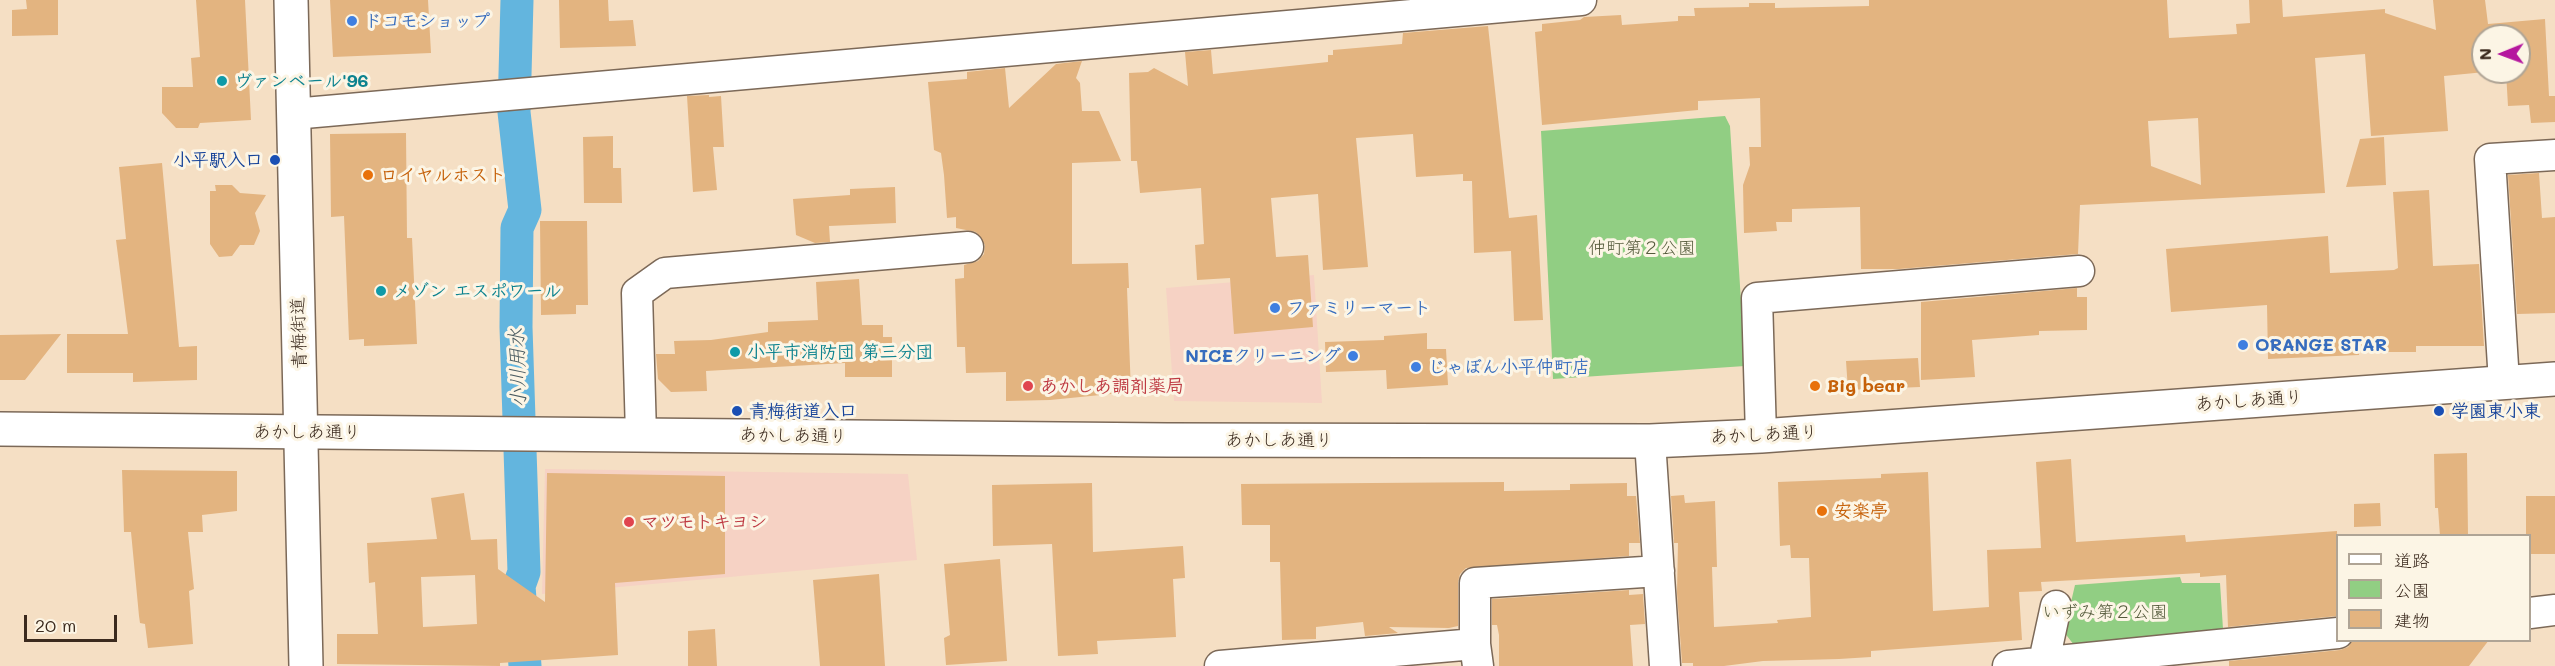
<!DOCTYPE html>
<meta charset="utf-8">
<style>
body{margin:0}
#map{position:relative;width:2555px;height:666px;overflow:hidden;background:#f5dfc4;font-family:Mali,"Klee One",sans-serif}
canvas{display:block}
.legend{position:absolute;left:2336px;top:534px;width:195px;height:108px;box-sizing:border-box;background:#fcf5e5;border:2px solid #afa495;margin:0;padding:8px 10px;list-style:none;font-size:18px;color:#3b2a1e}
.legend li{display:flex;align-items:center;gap:12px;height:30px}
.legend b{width:30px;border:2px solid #afa495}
.north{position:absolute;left:2471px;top:24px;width:60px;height:60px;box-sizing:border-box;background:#fcf5e5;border:2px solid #afa495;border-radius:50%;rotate:269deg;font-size:16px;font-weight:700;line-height:24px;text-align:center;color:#3b2a1e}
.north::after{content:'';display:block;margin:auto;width:21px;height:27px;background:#b5179e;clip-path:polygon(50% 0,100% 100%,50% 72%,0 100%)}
.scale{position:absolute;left:24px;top:615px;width:93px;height:27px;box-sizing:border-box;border:3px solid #3b2a1e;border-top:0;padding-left:8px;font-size:18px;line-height:21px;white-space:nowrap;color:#3b2a1e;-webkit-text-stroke:4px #fcf5e5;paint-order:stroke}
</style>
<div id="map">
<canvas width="2555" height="666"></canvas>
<ul class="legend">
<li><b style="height:8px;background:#fff"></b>道路</li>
<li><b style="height:16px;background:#91ce83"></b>公園</li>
<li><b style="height:16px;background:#e3b480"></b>建物</li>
</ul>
<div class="north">N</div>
<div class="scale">20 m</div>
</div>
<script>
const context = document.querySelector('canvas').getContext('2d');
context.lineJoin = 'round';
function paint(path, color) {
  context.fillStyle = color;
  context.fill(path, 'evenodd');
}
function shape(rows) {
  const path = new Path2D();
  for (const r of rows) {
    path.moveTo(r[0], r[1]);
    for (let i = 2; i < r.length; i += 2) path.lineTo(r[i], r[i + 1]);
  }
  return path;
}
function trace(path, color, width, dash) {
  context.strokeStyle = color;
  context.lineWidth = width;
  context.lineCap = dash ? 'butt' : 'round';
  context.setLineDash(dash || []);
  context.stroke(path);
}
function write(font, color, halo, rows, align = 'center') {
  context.font = font + ' Mali,"Klee One",sans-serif';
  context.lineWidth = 6;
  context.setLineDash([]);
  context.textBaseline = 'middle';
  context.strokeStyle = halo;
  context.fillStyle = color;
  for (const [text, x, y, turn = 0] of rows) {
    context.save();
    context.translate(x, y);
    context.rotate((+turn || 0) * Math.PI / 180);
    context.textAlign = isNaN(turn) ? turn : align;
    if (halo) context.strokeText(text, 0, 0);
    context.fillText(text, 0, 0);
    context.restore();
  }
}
paint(shape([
 [1314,275,1322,403,1174,401,1166,288],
 [545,469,908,474,917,560,542,594]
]), '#f6d2c4');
paint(shape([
 [1725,116,1730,126,1745,366,1553,379,1541,131],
 [2180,577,2182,583,2220,583,2223,629,2074,645,2064,632,2075,585]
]), '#91ce83');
trace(shape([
 [517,0,514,112,525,210,517,228,516,327,524,572,519,586,525,666]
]), '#63b5de', 33);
paint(shape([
 [26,0,58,0,58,35,12,36,12,10,27,9],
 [196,0,245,0,251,120,200,123,198,128,176,128,162,113,162,87,193,87,191,58,200,57],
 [330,0,428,0,431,53,333,57],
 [559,0,608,0,609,21,633,20,636,46,560,48],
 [1869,0,2167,0,2169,38,2237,34,2236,24,2250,23,2249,0,2282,0,2283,17,2385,9,2385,13,2436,30,2433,0,2485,0,2488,24,2545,19,2549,96,2555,96,2555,122,2531,123,2529,105,2508,106,2506,72,2519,72,2519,36,2483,36,2483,72,2485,72,2444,76,2448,131,2371,136,2365,54,2315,58,2325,193,2080,205,2078,254,1899,269,1861,269,1860,207,1792,209,1792,222,1776,222,1777,231,1744,233,1743,185,1750,165,1749,147,1761,147,1760,98,1698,101,1698,110,1542,125,1535,32,1542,31,1542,24,1580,20,1584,17,1621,15,1622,25,1678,21,1678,16,1695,16,1694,8,1749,7,1749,3,1775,3,1775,8,1869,6],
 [2198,118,2201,185,2151,166,2148,121],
 [1488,26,1509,218,1537,215,1543,320,1514,321,1511,251,1474,253,1472,181,1463,181,1463,174,1416,177,1413,134,1356,138,1368,267,1323,270,1318,194,1271,198,1276,257,1308,255,1313,327,1234,334,1230,278,1197,280,1195,245,1204,244,1201,188,1140,193,1137,161,1131,161,1129,73,1148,72,1154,68,1188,86,1185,52,1211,50,1213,74,1328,62,1328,55,1333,55,1333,50,1402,44,1403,33],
 [1082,61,1076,78,1080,83,1082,111,1099,111,1121,161,1072,163,1072,264,1128,263,1129,288,1127,288,1131,392,1050,400,1006,401,1006,372,966,373,965,347,957,347,955,279,964,278,964,265,978,261,984,254,985,245,976,232,956,228,956,217,947,218,944,175,941,153,934,150,928,82,967,79,967,72,1005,68,1009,108,1056,64],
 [709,95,709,97,721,96,724,147,713,147,717,190,693,192,687,96],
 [406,133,407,238,412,238,417,344,364,346,364,339,349,340,344,216,331,217,330,134],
 [613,136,613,168,621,168,622,203,584,203,583,137],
 [2384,137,2386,185,2346,187,2360,139],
 [162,163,179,347,197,346,197,380,133,382,133,373,67,373,67,334,128,334,116,240,126,239,119,167],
 [2539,173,2542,218,2555,217,2555,313,2517,314,2508,175],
 [215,185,232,185,240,193,266,195,255,213,260,231,254,245,240,245,232,256,219,257,210,244,210,191,216,191],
 [895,187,896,223,829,226,830,242,815,243,796,235,793,199,850,195,850,189],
 [2429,190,2433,266,2479,264,2484,346,2416,346,2416,352,2359,352,2359,355,2268,359,2267,305,2171,312,2166,249,2328,236,2330,273,2394,270,2398,268,2393,192],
 [540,221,587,221,588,305,576,305,576,314,541,315],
 [859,279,862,325,883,325,883,337,892,337,892,377,845,377,845,363,706,371,707,391,671,392,658,379,656,354,675,354,674,341,711,340,768,332,768,322,818,320,816,282],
 [2077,288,2077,297,2087,297,2087,330,2039,331,2039,335,1972,340,1975,377,1921,380,1921,302],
 [1427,333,1427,349,1446,349,1448,385,1387,389,1386,370,1326,372,1325,342,1384,340,1384,336],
 [61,334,25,380,0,380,0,335],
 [1918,358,1920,387,1848,390,1846,361],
 [2467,453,2468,536,2440,536,2438,508,2435,508,2434,454],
 [2071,459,2076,542,2185,535,2186,542,2337,531,2337,616,2228,627,2226,575,2200,577,2200,573,2041,582,2042,591,2019,592,2022,640,1871,651,1871,657,1839,659,1763,661,1724,666,1693,666,1693,663,1682,663,1677,593,1678,543,1674,543,1671,496,1684,495,1685,503,1715,501,1717,567,1712,567,1714,627,1778,623,1777,620,1811,617,1809,558,1791,558,1790,545,1780,546,1778,482,1881,478,1881,474,1928,472,1933,611,1989,607,1987,550,2041,548,2036,462],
 [122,470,237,471,237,511,202,515,203,532,188,532,194,589,189,591,193,644,148,648,145,624,140,623,139,616,131,532,124,532],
 [547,473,725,476,725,574,615,583,618,655,500,663,500,666,337,664,337,634,378,634,375,582,369,583,367,543,437,539,431,498,464,493,471,540,497,539,498,569,545,602],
 [475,575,477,624,423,627,421,577],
 [1504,482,1504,491,1570,490,1570,484,1627,483,1627,496,1636,496,1640,543,1629,543,1629,556,1466,568,1460,574,1458,582,1458,626,1449,628,1389,627,1398,633,1365,636,1363,622,1316,627,1316,639,1282,640,1280,562,1270,562,1270,525,1242,525,1241,484],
 [1092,483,1093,552,1183,546,1185,578,1173,579,1176,637,1097,641,1098,654,1058,656,1052,544,993,546,992,485],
 [2526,496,2555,496,2555,554,2529,554,2529,536,2526,536],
 [2380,503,2381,526,2354,527,2354,504],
 [1000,559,1007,661,946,665,944,638,950,635,944,564],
 [879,574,885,666,820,666,813,580],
 [1629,590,1629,595,1643,594,1645,624,1630,625,1633,666,1499,666,1499,635,1497,625,1492,625,1492,599],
 [715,629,717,666,688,666,688,631],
 [2353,640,2489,640,2469,666,2229,666,2229,661,2340,650,2348,647]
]), '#e3b480');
const minor = shape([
 [293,114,1581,0],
 [2504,382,2490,159,2555,155],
 [641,435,637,293,665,273,968,247],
 [1761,436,1757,298,2079,271],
 [1650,441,1665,666],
 [2530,613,2555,610],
 [1475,644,1475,583,1659,571],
 [1220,666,1475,644,1478,666],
 [2008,666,2338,633],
 [2043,666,2056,606]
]);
const tertiary = shape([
 [0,429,1167,440,1650,441,1761,436,2555,379]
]);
const primary = shape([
 [291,0,306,666]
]);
trace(minor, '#7c6958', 33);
trace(tertiary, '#7c6958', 36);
trace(primary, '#7c6958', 36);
trace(minor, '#fff', 30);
trace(tertiary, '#fff', 33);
trace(primary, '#fff', 33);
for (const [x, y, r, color] of [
 [352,21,6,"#3f7fe0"],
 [222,81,6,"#0f9aa8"],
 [275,160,6,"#1a4fb4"],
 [368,175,6,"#e8710a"],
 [381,291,6,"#0f9aa8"],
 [1275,308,6,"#3f7fe0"],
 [2243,345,6,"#3f7fe0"],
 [735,352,6,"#0f9aa8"],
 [1353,356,6,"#3f7fe0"],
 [1416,367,6,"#3f7fe0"],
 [1028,386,6,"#e0444e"],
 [1815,386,6,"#e8710a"],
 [737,411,6,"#1a4fb4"],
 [2439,411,6,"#1a4fb4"],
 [1822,511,6,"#e8710a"],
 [629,522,6,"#e0444e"]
]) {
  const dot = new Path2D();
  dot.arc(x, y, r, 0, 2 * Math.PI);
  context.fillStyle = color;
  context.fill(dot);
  trace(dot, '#fcf5e5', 2);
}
write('bold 18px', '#366cbe', '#fcf5e5', [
 ["ドコモショップ",364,21],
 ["ファミリーマート",1287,308],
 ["ORANGE STAR",2255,345],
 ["NICEクリーニング",1341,356,"right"],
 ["じゃぼん小平仲町店",1428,367]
], 'left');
write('bold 18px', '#0d838f', '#fcf5e5', [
 ["ヴァンベール'96",234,81],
 ["メゾン エスポワール",393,291],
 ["小平市消防団 第三分団",747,352]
], 'left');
write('bold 18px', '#164399', '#fcf5e5', [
 ["小平駅入口",263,160,"right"],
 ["青梅街道入口",749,411],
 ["学園東小東",2451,411]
], 'left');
write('bold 18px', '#c56008', '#fcf5e5', [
 ["ロイヤルホスト",380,175],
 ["Big bear",1827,386],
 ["安楽亭",1834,511]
], 'left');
write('18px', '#555b3c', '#fcf5e5', [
 ["仲町第２公園",1642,248],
 ["いずみ第２公園",2105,612]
]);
write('18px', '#3b2a1e', '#fcf5e5', [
 ["青梅街道",299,333,-92],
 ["あかしあ通り",2249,401,-4],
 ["あかしあ通り",307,432],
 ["あかしあ通り",1764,435,-3],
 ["あかしあ通り",793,436,1],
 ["あかしあ通り",1279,440]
]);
write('bold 18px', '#be3a42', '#fcf5e5', [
 ["あかしあ調剤薬局",1040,386],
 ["マツモトキヨシ",641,522]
], 'left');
write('italic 20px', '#495b61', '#fcf5e5', [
 ["小川用水",518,368,-92]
]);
</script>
